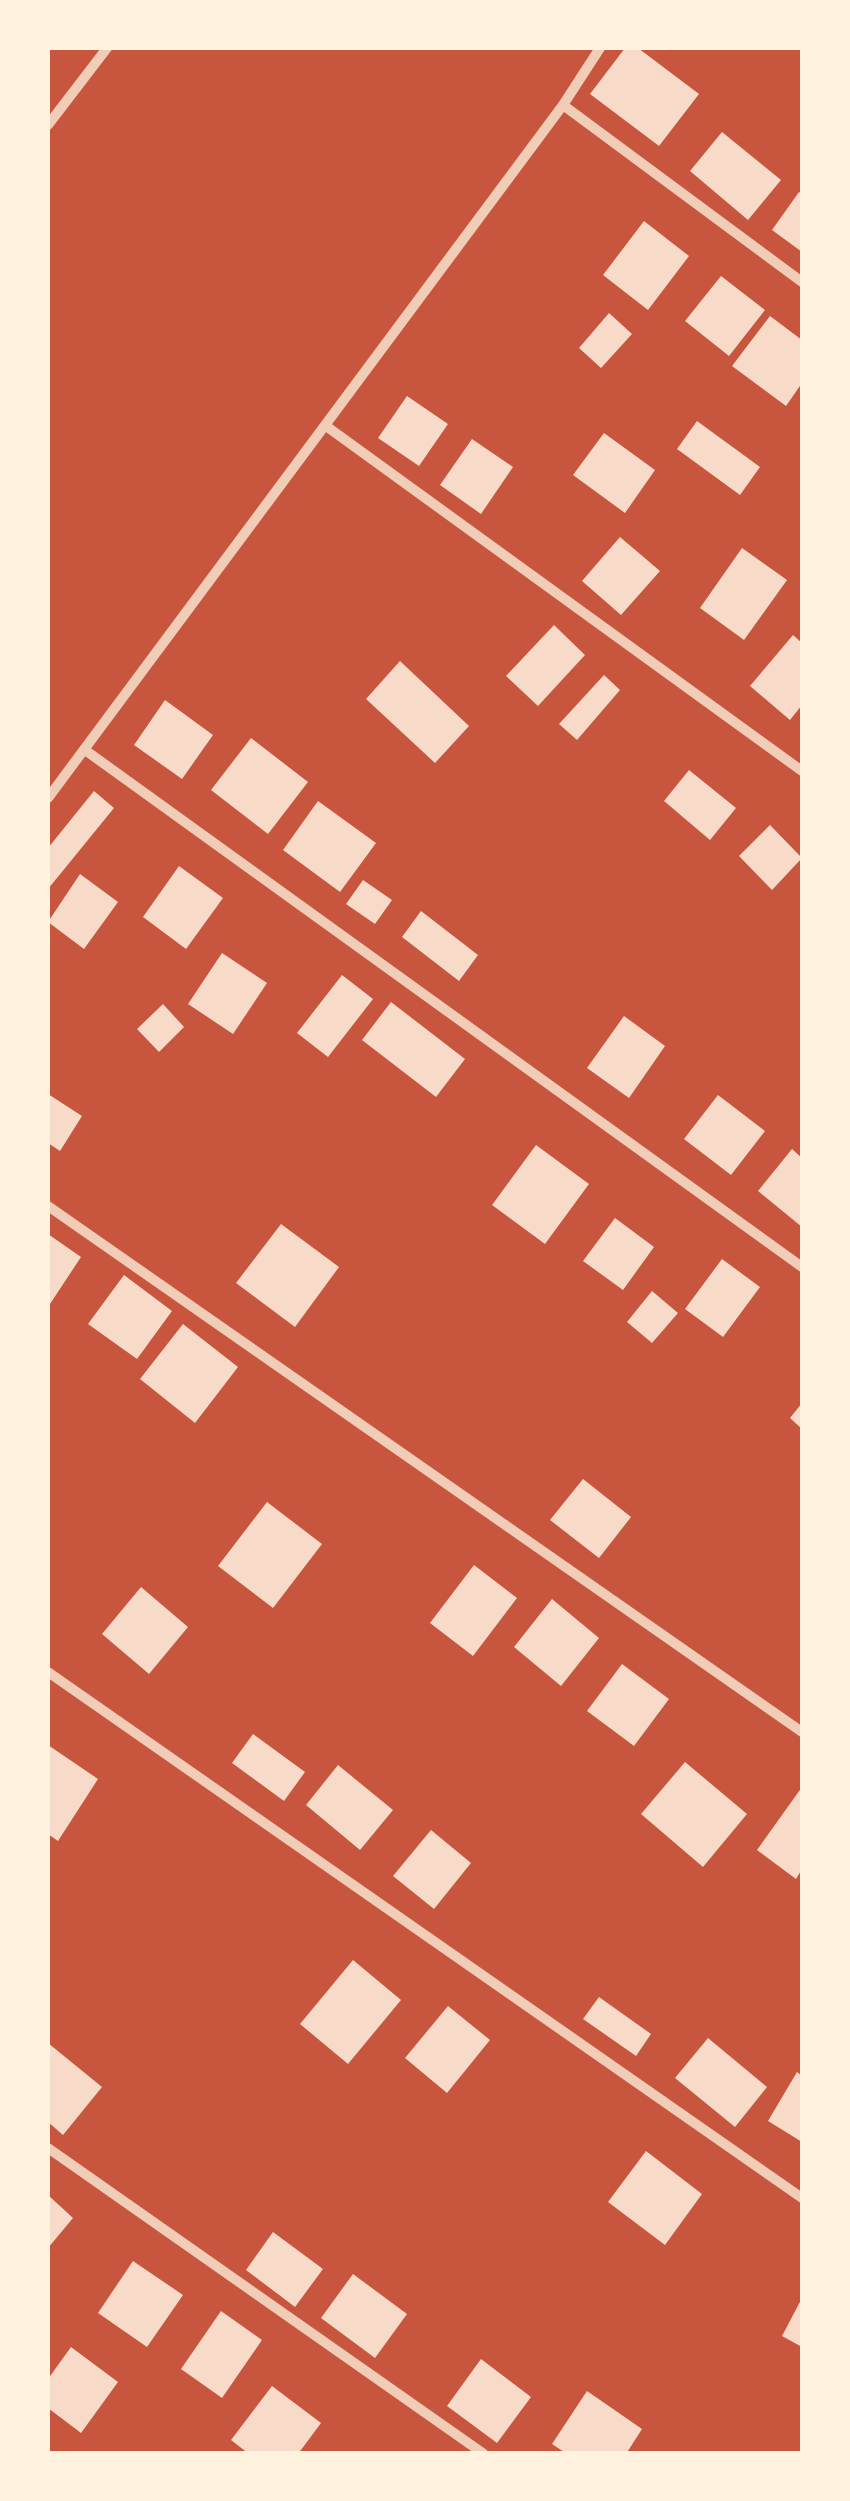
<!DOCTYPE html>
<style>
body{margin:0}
#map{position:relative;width:850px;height:2501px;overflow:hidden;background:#c8553d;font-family:"Exo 2",sans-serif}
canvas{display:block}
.frame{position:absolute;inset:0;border:50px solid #fff3e0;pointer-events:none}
</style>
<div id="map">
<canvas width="850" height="2501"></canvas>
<div class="frame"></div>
</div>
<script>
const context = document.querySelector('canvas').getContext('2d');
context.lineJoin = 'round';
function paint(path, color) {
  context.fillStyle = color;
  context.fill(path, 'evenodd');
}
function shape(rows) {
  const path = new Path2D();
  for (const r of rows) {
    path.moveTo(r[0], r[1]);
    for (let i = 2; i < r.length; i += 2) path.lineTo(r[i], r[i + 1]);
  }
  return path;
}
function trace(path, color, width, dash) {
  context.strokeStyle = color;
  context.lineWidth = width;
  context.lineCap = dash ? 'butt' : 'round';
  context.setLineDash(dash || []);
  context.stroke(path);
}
paint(shape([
 [625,48,638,48,699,94,659,146,590,94],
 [722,132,781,180,748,220,690,171],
 [799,192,802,194,802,252,772,230],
 [644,221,689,256,648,310,603,275],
 [721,276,765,310,729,356,685,321],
 [609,313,632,334,601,368,579,348],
 [770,316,802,340,802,383,786,406,732,366],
 [407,396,448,424,419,466,378,438],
 [697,421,760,467,740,495,677,449],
 [604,433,655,470,625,513,573,475],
 [472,439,513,467,481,514,440,485],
 [620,537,660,571,621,615,582,581],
 [742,548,787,580,744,640,700,608],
 [554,625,585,655,538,706,506,676],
 [793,635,802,643,802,705,790,720,750,686],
 [400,661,469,726,435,763,366,699],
 [604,675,620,690,577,740,559,724],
 [165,700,213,735,182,779,134,745],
 [251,738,308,782,268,834,211,790],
 [689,770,736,808,710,840,664,801],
 [94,791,114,808,48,889,48,848],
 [318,801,376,843,340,892,283,850],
 [770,825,802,858,772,890,739,856],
 [179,866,223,898,186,949,143,917],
 [80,874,118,902,84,949,48,922],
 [363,880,392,900,375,924,346,904],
 [421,911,478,955,459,981,402,937],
 [222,953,267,983,233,1034,188,1004],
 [342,975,373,999,328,1057,297,1033],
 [391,1002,465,1059,436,1097,362,1040],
 [163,1004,184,1027,159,1052,137,1029],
 [624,1016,665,1046,629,1098,587,1068],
 [48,1094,82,1116,60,1151,48,1143],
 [718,1095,765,1131,731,1175,684,1139],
 [536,1145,589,1184,545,1244,492,1205],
 [792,1149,802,1158,802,1227,758,1191],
 [615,1218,654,1247,623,1290,583,1261],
 [281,1224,339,1267,295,1327,236,1283],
 [48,1234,81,1257,48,1307],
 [722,1259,760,1287,723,1337,685,1309],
 [124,1275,172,1311,137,1359,88,1324],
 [652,1291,678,1313,652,1343,627,1322],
 [183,1324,238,1367,195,1423,140,1379],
 [802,1403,802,1429,790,1418],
 [583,1479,631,1517,599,1558,550,1520],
 [267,1502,322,1544,273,1608,218,1566],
 [474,1565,517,1598,473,1656,430,1623],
 [141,1587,188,1627,149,1674,102,1634],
 [552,1599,599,1638,561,1686,514,1647],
 [622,1664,669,1699,634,1746,587,1711],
 [253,1734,305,1772,284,1801,232,1763],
 [48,1745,98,1779,58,1841,48,1834],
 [685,1762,747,1814,703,1867,641,1814],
 [338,1765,393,1810,360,1850,306,1805],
 [802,1787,802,1869,796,1879,757,1850],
 [431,1830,471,1863,434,1909,393,1876],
 [353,1960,401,2000,348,2064,300,2024],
 [599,1997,651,2034,636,2056,583,2019],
 [448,2006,490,2040,447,2093,405,2058],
 [708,2038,767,2087,735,2127,675,2078],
 [48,2043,102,2087,63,2135,48,2122],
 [797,2072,802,2076,802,2142,768,2121],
 [646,2151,702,2194,665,2245,608,2202],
 [48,2195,73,2218,48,2248],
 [273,2232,323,2269,295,2307,246,2270],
 [133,2261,183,2295,147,2347,98,2313],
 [353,2274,407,2314,375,2358,321,2318],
 [802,2298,802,2347,782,2336],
 [221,2311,262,2340,222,2398,181,2369],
 [71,2347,118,2382,81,2433,48,2408,48,2379],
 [481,2359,531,2397,497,2443,447,2406],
 [272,2386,321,2423,298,2454,249,2454,231,2440],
 [587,2391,642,2429,626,2454,567,2454,552,2444]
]), '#f7dbc8');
trace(shape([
 [563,105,802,282],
 [48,125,107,48],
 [326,426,802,771],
 [85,750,802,1267],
 [48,798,563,105,600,48],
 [48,1206,802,1732],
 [48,1672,802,2198],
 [48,2148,484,2454]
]), '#f1ccb7', 10);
</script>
